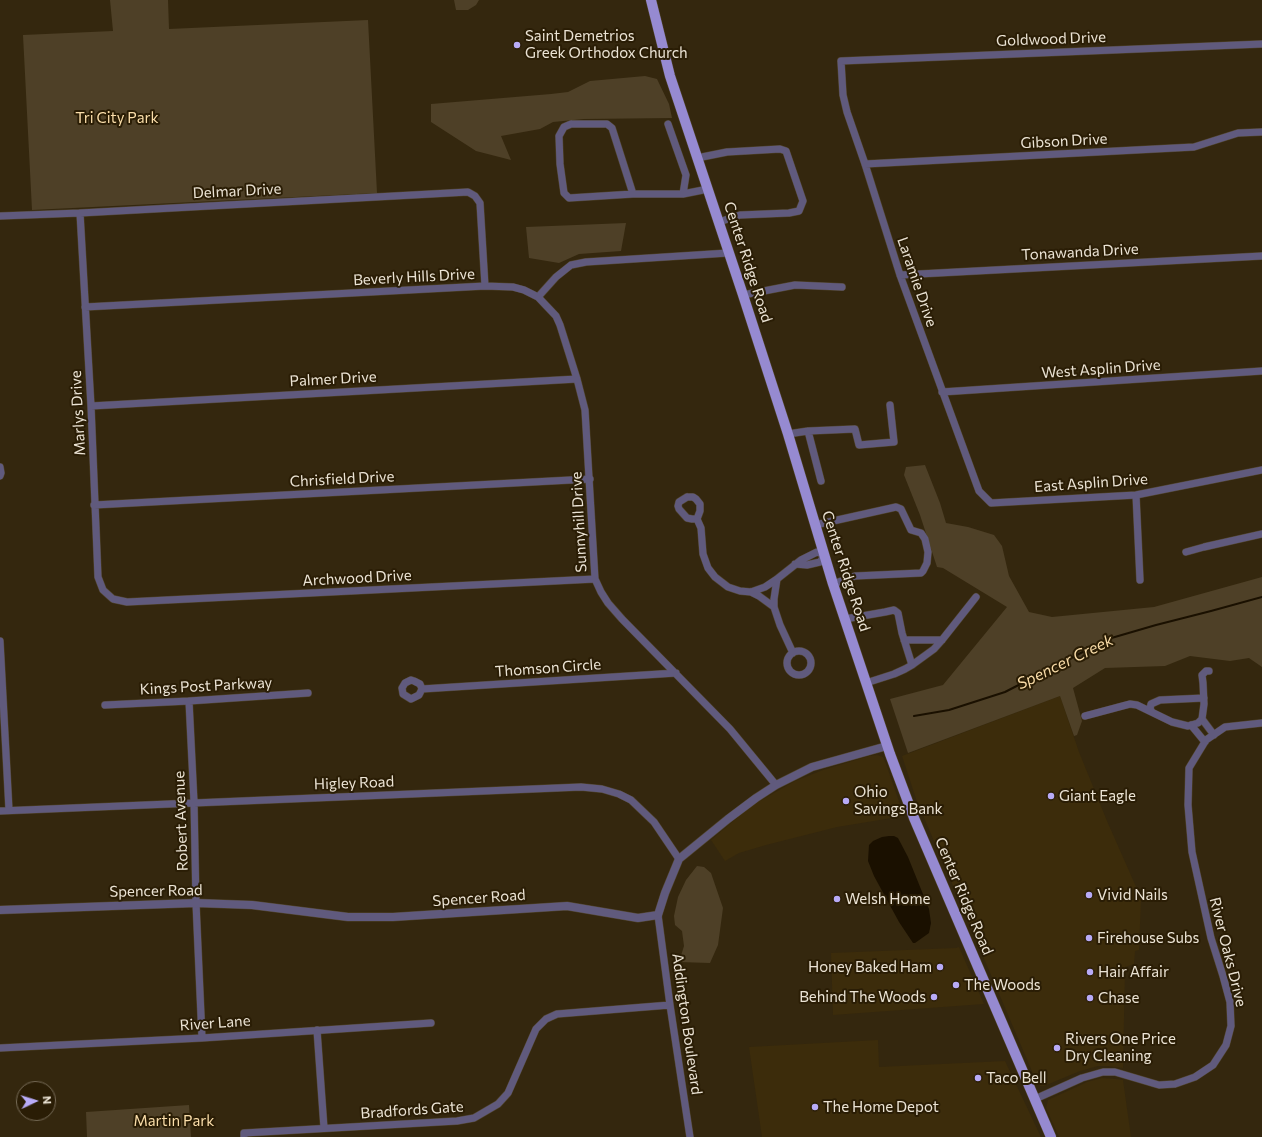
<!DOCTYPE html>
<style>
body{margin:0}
#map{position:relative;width:1262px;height:1137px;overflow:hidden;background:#34270e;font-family:Commissioner,sans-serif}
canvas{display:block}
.north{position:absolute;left:16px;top:1081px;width:40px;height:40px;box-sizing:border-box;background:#2a1d05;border:1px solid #776c58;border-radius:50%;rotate:86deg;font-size:11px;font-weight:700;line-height:16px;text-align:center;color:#ebe3d4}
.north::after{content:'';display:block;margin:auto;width:14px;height:18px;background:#b8abf7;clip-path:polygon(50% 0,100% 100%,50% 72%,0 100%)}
</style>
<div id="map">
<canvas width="1262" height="1137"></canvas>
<div class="north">N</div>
</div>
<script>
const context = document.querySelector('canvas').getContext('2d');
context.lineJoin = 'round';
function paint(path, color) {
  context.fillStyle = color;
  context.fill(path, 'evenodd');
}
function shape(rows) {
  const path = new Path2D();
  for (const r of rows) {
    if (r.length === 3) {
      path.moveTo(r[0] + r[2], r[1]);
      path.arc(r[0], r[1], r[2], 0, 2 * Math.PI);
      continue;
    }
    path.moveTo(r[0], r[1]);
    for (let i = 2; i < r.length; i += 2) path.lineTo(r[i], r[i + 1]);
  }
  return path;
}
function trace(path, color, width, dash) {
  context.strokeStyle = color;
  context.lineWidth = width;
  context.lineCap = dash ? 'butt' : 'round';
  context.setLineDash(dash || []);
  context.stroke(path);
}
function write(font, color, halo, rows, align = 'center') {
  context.font = font + ' Commissioner,sans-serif';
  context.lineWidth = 4;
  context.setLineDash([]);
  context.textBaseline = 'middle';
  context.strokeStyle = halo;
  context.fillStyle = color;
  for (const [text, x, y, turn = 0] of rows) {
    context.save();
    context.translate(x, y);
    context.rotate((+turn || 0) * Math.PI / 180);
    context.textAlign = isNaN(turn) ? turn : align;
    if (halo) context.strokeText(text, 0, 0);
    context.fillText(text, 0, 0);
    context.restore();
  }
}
paint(shape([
 [1060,696,1079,752,1107,821,1141,898,1139,950,1135,951,1134,964,1125,967,1123,1068,1108,1066,1098,1066,1080,1071,1044,1086,1040,1086,1037,1083,934,841,916,799,902,756],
 [877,755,883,757,886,764,904,816,837,827,766,845,739,853,725,861,711,840,751,806,795,781,823,770,869,756],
 [959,947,984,1004,833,1015,831,953,956,948],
 [878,1040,879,1067,1005,1061,1041,1137,762,1137,749,1047],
 [1102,1078,1116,1079,1123,1080,1131,1137,1059,1137,1046,1108,1048,1100,1087,1082]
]), '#3c2c0b');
paint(shape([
 [110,0,168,0,169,29,368,20,377,193,32,210,23,35,113,31],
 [454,0,479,0,476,5,468,10,456,10],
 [645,76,657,79,669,104,672,118,584,119,553,122,540,129,501,136,511,160,476,151,431,122,431,104,551,94,568,92,590,81],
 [626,223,621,251,579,254,559,263,529,258,526,227],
 [925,465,940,503,946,523,968,527,994,535,1002,546,1009,576,1029,612,1052,617,1154,607,1262,577,1262,667,1249,658,1230,661,1190,656,1165,666,1105,668,1073,688,1082,721,1077,735,1074,736,1060,696,908,753,890,699,943,685,1007,607,943,568,937,567,920,515,904,475,906,467],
 [697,866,704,867,711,873,723,908,718,945,710,963,679,962,684,946,682,931,675,925,674,916,678,897,686,880],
 [189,1105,191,1137,87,1137,86,1112]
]), '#4e4027');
paint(shape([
 [889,836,894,836,898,838,908,857,929,909,931,923,929,933,915,943,913,943,899,922,874,876,868,861,869,845,873,841,882,837]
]), '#1a1000');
trace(shape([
 [914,716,949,710,1005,692,1108,639,1156,625,1211,611,1262,597]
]), '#1a1000', 2);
const minor = shape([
 [1262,44,841,61,843,95,847,112,865,164,900,275,979,491,991,503,1136,495,1262,470],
 [571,124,607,124,612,128,633,194,569,198,564,193,560,164,559,136,564,127,571,124],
 [668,124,686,175,683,194],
 [697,158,727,152,780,149,786,151,803,201,799,211,789,213,740,215,719,222],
 [865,164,1194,147,1238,133,1262,132],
 [633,194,683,194,708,189],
 [80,213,91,406,98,577,103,590,113,599,127,602,595,579],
 [0,216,80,213,468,192,475,196,480,203,485,286],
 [900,275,1262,256],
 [743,295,795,285,842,287],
 [538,297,556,277,571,265,586,262,728,253],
 [85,307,485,286,513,287,524,290,538,297,556,316,560,325,577,379,585,410,595,579,601,592,608,603,622,619,730,729,776,785],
 [942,392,1262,371],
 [91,406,577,379],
 [808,431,821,481],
 [788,434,808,431,855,429,859,445,894,442,890,405],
 [0,467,1,473,0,476],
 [1136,495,1140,580],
 [687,497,693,497,696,499,700,504,700,511,697,519,692,519,687,518,679,509,678,506,679,502,687,497],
 [94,505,590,479],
 [697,519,701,528,703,554,708,568,715,577,728,587,740,591,751,592,765,587,777,579],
 [815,525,896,507,901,509,911,530,921,533,925,539,928,552,927,563,923,571,921,573,855,576,833,584],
 [1186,552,1204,547,1262,534],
 [751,592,759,596,774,607],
 [845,619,885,612,894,610,898,613,902,633,912,665],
 [904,640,942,640],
 [0,641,9,810],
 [799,663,12],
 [793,653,780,625,774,607,774,599,777,579,801,560,817,552,825,555,820,562,807,565,795,564],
 [866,683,894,674,905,669,912,665,934,649,942,640,976,597],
 [422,689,419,695,411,699,403,694,402,688,405,683,411,680,414,681,420,684,422,689,676,673],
 [189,701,194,802,196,903,202,1038],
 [105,705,189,701,308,693],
 [1152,712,1150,709,1151,704,1160,700,1204,698],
 [1085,716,1130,704,1137,705,1172,722,1188,726,1198,723,1202,719,1204,704,1203,683,1202,675,1206,671,1209,671],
 [1202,719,1214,735],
 [1191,725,1205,742],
 [0,811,581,787,602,789,619,794,631,800,654,822,679,859],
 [658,915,670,1005,690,1137],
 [317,1030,324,1128],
 [0,1048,202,1038,431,1023],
 [1035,1099,1082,1078,1103,1072,1115,1072,1159,1085,1175,1084,1195,1077,1213,1065,1226,1045,1231,1026,1230,1002,1223,976,1211,938,1192,852,1188,805,1189,768,1206,740,1225,727,1262,723],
 [244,1137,244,1133,457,1121,474,1118,498,1104,508,1093,536,1029,546,1019,557,1014,670,1005]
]);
const tertiary = shape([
 [0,910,196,903,252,905,348,917,393,917,567,906,638,918,658,915,665,893,679,859,728,819,756,798,776,785,812,767,887,746]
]);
const primary = shape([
 [651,0,670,76,743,295,788,434,833,584,890,754,914,818,1051,1137]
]);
trace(minor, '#51452e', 8);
trace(tertiary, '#51452e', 9);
trace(primary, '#51452e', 11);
trace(minor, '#605a7d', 7);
trace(tertiary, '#605a7d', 8);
trace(primary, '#968ad1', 10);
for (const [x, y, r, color] of [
 [517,45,4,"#b8abf7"],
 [1051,796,4,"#b8abf7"],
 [846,801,4,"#b8abf7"],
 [1089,895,4,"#b8abf7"],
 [837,899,4,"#b8abf7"],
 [1089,938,4,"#b8abf7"],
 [940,967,4,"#b8abf7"],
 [1090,972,4,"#b8abf7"],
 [956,985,4,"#b8abf7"],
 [934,997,4,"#b8abf7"],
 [1090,998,4,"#b8abf7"],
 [1057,1048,4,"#b8abf7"],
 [978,1078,4,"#b8abf7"],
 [815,1107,4,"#b8abf7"]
]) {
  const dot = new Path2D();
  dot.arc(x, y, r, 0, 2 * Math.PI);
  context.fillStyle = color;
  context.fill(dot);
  trace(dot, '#2a1d05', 1.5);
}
write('15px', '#ebe3d4', '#2a1d05', [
 ["Saint Demetrios",525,36],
 ["Greek Orthodox Church",525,53],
 ["Ohio",854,792],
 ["Savings Bank",854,809],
 ["Giant Eagle",1059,796],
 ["Vivid Nails",1097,895],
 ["Welsh Home",845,899],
 ["Firehouse Subs",1097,938],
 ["Honey Baked Ham",932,967,"right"],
 ["Hair Affair",1098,972],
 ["The Woods",964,985],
 ["Behind The Woods",926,997,"right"],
 ["Chase",1098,998],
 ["Rivers One Price",1065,1039],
 ["Dry Cleaning",1065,1056],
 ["Taco Bell",986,1078],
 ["The Home Depot",823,1107]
], 'left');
write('15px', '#ebe3d4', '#2a1d05', [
 ["Goldwood Drive",1051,39,-2],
 ["Gibson Drive",1064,141,-3],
 ["Delmar Drive",237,191,-3],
 ["Tonawanda Drive",1080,252,-3],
 ["Center Ridge Road",748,262,72],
 ["Beverly Hills Drive",414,277,-3],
 ["Laramie Drive",917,282,71],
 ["West Asplin Drive",1101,369,-4],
 ["Palmer Drive",333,379,-3],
 ["Marlys Drive",78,413,-93],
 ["Chrisfield Drive",342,479,-3],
 ["East Asplin Drive",1091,483,-4],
 ["Sunnyhill Drive",579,522,-93],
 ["Center Ridge Road",846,571,72],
 ["Archwood Drive",357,578,-3],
 ["Thomson Circle",548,668,-4],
 ["Kings Post Parkway",206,686,-3],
 ["Higley Road",354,783,-2],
 ["Robert Avenue",181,821,-92],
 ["Spencer Road",156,891,-1],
 ["Center Ridge Road",964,896,67],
 ["Spencer Road",479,898,-4],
 ["River Oaks Drive",1228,952,76],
 ["River Lane",215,1023,-4],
 ["Addington Boulevard",687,1024,82],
 ["Bradfords Gate",412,1110,-4]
]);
write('15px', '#fbdeaa', '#2a1d05', [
 ["Tri City Park",117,118],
 ["Martin Park",174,1121]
]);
write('italic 16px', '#f9dca8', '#2a1d05', [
 ["Spencer Creek",1065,662,-26]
]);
</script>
